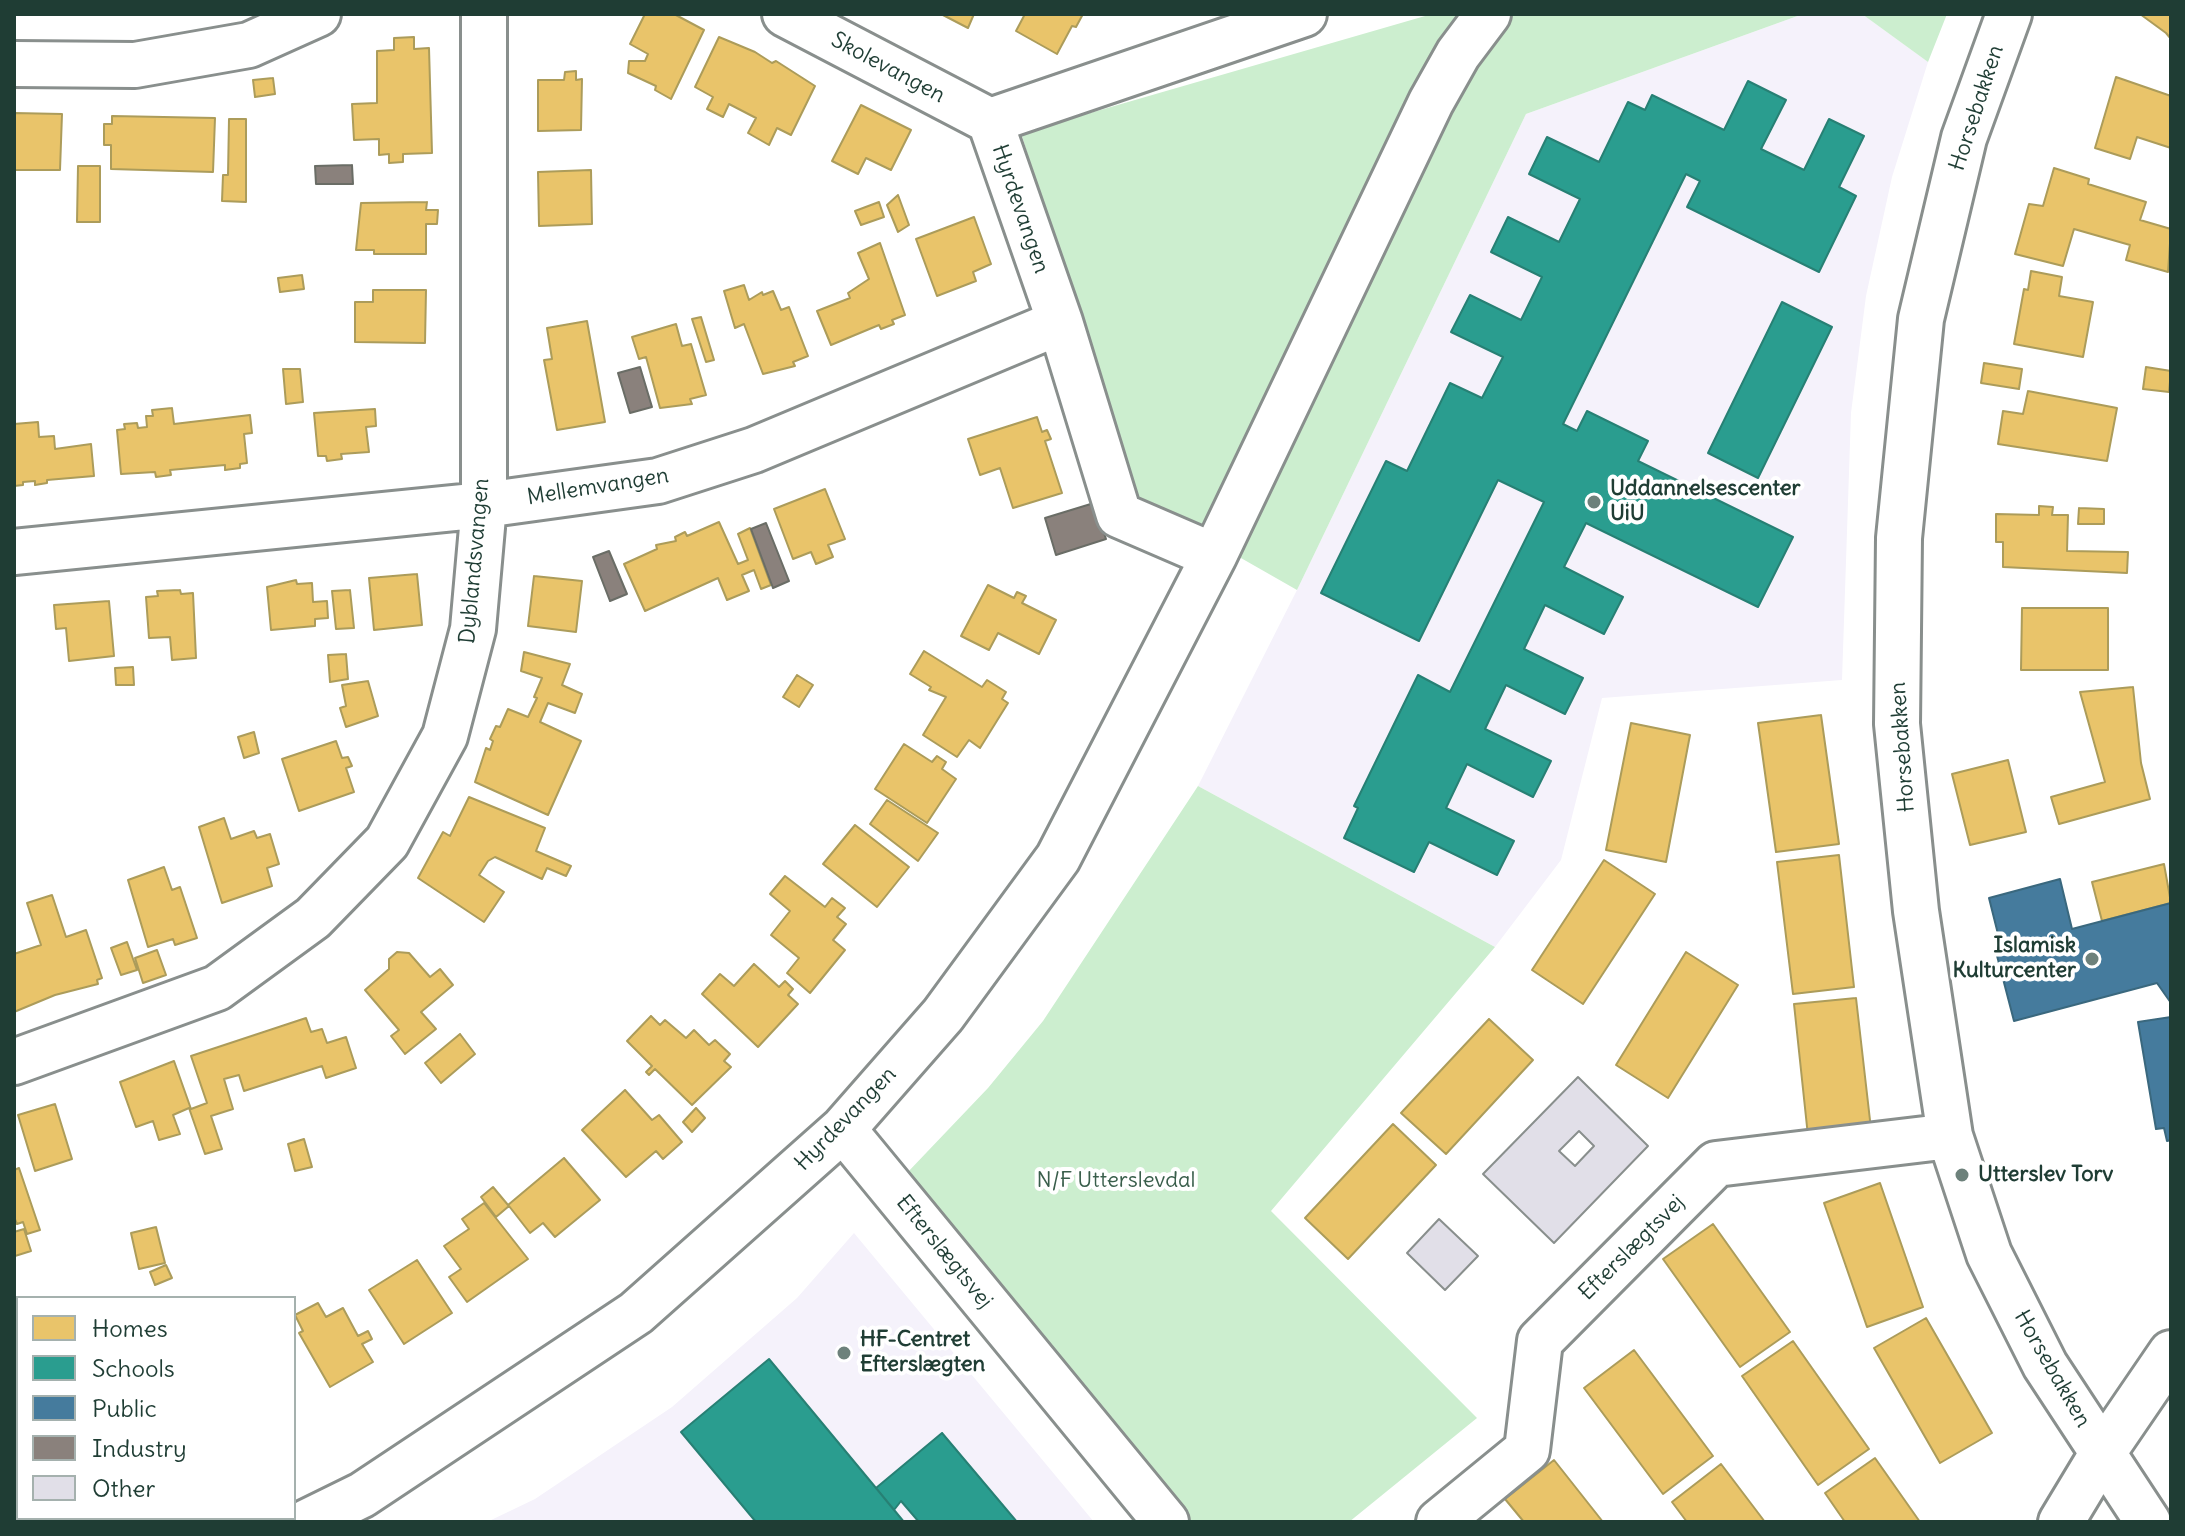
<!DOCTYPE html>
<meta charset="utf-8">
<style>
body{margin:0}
#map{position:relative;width:2185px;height:1536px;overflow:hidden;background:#fff;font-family:Delius,sans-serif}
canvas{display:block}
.frame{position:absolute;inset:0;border:16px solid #1f3d34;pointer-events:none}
.legend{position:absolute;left:16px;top:1296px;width:280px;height:224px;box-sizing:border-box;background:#fff;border:2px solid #a5b1ae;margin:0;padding:10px 14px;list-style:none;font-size:24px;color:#1f3d34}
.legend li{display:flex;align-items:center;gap:16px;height:40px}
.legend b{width:40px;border:2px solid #a5b1ae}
</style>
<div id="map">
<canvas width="2185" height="1536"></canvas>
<div class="frame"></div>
<ul class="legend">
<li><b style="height:22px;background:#e9c46a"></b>Homes</li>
<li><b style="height:22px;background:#2a9d8f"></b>Schools</li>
<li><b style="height:22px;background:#457b9d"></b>Public</li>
<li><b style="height:22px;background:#8a817c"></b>Industry</li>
<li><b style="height:22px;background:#e1dfe8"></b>Other</li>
</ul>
</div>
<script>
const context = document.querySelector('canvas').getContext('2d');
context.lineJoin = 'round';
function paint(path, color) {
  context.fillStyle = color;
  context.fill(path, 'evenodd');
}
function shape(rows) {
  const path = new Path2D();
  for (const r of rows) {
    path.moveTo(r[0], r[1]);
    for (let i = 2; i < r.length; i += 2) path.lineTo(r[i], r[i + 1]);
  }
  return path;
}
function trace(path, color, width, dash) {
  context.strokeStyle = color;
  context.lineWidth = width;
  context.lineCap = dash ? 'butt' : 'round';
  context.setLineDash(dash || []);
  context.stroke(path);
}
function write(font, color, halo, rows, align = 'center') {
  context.font = font + ' Delius,sans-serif';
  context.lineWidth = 8;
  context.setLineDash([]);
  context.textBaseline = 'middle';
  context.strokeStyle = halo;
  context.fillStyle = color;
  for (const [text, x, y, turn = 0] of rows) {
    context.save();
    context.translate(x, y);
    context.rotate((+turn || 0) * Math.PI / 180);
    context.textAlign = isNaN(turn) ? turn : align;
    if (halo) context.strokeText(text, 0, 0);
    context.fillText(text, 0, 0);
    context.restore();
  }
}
paint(shape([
 [1803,14,1862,14,1928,62,1892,177,1866,296,1851,413,1842,680,1602,698,1561,860,1495,947,1198,786,1297,590,1526,114],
 [854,1233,1094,1522,487,1522,535,1499,672,1407,797,1298]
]), '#f5f2fb');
paint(shape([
 [1432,14,1803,14,1526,114,1297,590,1134,497,1021,133],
 [1862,14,1947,14,1928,62],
 [1198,786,1495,947,1271,1211,1477,1418,1349,1522,1191,1522,906,1174,988,1088,1043,1021]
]), '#cceecf');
const homes = shape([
 [645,14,674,14,704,30,671,99,655,90,656,86,628,73,629,61,645,61,648,54,630,44,645,14],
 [941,14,974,14,968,28,941,14],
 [1025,14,1083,14,1076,27,1072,26,1057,54,1016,31,1025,14],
 [2140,14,2171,14,2171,39,2166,33,2140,14],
 [414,37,414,49,429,48,432,153,403,154,403,162,389,163,389,154,379,155,379,139,354,140,352,104,377,103,377,51,394,50,394,38,414,37],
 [719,37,755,52,772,63,776,61,815,86,791,135,777,128,769,145,748,133,756,118,729,104,723,117,707,109,713,97,695,87,719,37],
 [576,71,576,80,582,79,581,130,538,131,538,80,564,80,565,72,576,71],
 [2116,77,2171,96,2171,148,2137,137,2130,159,2095,148,2116,77],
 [273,78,275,94,255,97,253,80,273,78],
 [861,105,911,130,891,170,866,158,858,174,832,161,861,105],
 [14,113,62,114,60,170,14,170,14,113],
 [112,116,215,118,213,172,111,169,111,145,104,145,104,124,112,124,112,116],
 [229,119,246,119,246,202,222,201,223,175,228,175,229,119],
 [78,166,100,166,100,222,77,222,78,166],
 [2054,168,2089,179,2088,184,2146,202,2140,220,2171,229,2168,272,2126,260,2130,245,2074,229,2063,266,2015,254,2029,204,2043,206,2054,168],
 [591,170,592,224,539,226,538,172,591,170],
 [898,195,909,225,898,232,887,205,898,195],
 [427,202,426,210,438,210,437,224,426,224,426,254,374,254,374,250,356,250,361,203,427,202],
 [879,202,884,217,861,225,855,211,879,202],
 [974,217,991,264,973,272,976,281,937,296,916,239,974,217],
 [880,243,905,315,892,320,894,324,881,329,879,325,831,345,817,311,850,298,848,293,869,279,858,253,880,243],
 [2031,271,2062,277,2059,296,2093,302,2083,357,2014,344,2024,289,2028,290,2031,271],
 [302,275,304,289,280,292,278,278,302,275],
 [744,285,749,300,762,292,763,295,773,291,781,310,789,307,808,356,793,362,795,366,763,374,744,324,735,328,724,291,744,285],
 [373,290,426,290,425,343,355,342,355,302,373,302,373,290],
 [701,317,714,360,706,362,692,319,701,317],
 [587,321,605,422,557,430,544,360,552,359,547,328,587,321],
 [676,324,682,346,691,344,706,395,690,399,692,404,660,408,646,357,639,359,632,337,676,324],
 [1984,363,2022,369,2019,389,1981,383,1984,363],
 [2146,367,2171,371,2169,392,2143,389,2146,367],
 [283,369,300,369,303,402,286,404,283,369],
 [2028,391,2117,408,2107,461,1998,444,2003,411,2023,414,2028,391],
 [172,408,174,424,250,415,252,433,244,434,247,463,240,464,240,468,225,470,225,465,170,470,171,475,156,477,155,472,121,474,117,430,125,429,124,424,137,423,138,428,147,427,146,416,153,416,152,410,172,408],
 [375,409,376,426,366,427,369,452,341,454,342,459,327,461,326,456,318,456,314,413,375,409],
 [1037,417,1042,432,1047,430,1051,439,1045,441,1062,493,1013,508,1000,468,980,475,968,439,1037,417],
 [38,422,39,437,54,436,55,449,91,444,94,476,47,480,47,483,35,485,35,481,23,482,23,485,14,486,14,424,38,422],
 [825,489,845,539,828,545,833,557,816,564,811,552,793,559,774,509,825,489],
 [2039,506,2053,507,2052,515,2068,515,2067,551,2128,552,2127,573,2003,567,2003,542,1996,542,1996,514,2039,515,2039,506],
 [2079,508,2104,509,2104,524,2078,524,2079,508],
 [719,522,738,564,748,560,738,534,750,528,771,585,761,589,754,570,742,575,749,591,727,600,718,578,645,611,624,564,657,549,656,545,676,541,675,537,685,532,687,536,719,522],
 [417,574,422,625,374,630,369,578,417,574],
 [534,576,582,581,576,632,528,626,534,576],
 [296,580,297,584,312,583,313,602,327,601,328,618,315,619,315,626,271,630,267,587,296,580],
 [988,585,1014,598,1017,592,1026,596,1022,603,1056,620,1039,654,998,633,989,650,961,636,988,585],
 [180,590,181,594,193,593,196,658,172,660,170,637,149,638,146,597,158,596,157,591,180,590],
 [350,590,354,628,336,629,332,591,350,590],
 [109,601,114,656,69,661,66,628,56,629,54,605,109,601],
 [2022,608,2108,608,2108,670,2021,670,2022,608],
 [924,651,982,687,987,680,1006,692,1002,699,1008,703,980,748,969,740,957,757,923,735,946,697,929,690,931,687,910,674,924,651],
 [524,652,570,664,562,685,582,694,575,713,548,703,540,722,581,741,548,815,475,782,486,748,490,750,493,741,490,739,496,726,500,727,508,709,528,717,537,698,534,697,542,678,521,671,524,652],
 [346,654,348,679,330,682,328,655,346,654],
 [133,667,134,685,116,685,115,668,133,667],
 [797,675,813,685,799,707,783,697,797,675],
 [368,681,378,716,346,727,340,708,346,706,342,685,368,681],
 [2133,687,2141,763,2150,799,2059,824,2051,797,2105,782,2080,692,2133,687],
 [1821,715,1839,844,1776,852,1758,723,1821,715],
 [1631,723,1690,735,1666,862,1606,850,1631,723],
 [254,732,259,753,244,758,238,737,254,732],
 [336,741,342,758,348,757,352,766,346,768,354,792,299,811,282,759,336,741],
 [904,744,932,762,937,756,946,762,942,769,956,779,927,823,875,789,904,744],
 [2008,760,2026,832,1970,845,1952,774,2008,760],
 [469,797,545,828,536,851,571,866,566,876,547,868,542,879,495,857,488,861,479,875,504,892,484,922,418,878,443,832,450,836,469,797],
 [887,800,938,833,918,861,870,824,887,800],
 [224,818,231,839,254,831,257,838,270,834,279,864,267,868,272,886,222,903,199,827,224,818],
 [855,825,909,867,877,907,823,864,855,825],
 [1839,855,1854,987,1793,994,1777,862,1839,855],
 [1604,860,1655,894,1583,1004,1532,970,1604,860],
 [2164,864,2171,903,2102,921,2092,882,2164,864],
 [164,867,172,890,180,887,197,938,175,945,173,939,148,947,128,880,164,867],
 [785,876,825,907,832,898,845,908,837,917,846,924,833,940,845,950,810,993,787,973,799,958,771,935,790,911,770,894,785,876],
 [52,895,66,937,86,930,102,978,97,980,98,984,55,995,14,1012,14,954,41,945,27,903,52,895],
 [127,942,137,970,121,975,111,948,127,942],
 [157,950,166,975,143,983,135,958,157,950],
 [397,952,409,953,430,977,440,969,453,985,421,1012,436,1029,405,1054,391,1036,399,1030,365,990,389,969,389,959,397,952],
 [1686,952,1738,985,1668,1098,1616,1065,1686,952],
 [754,964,779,987,785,981,793,989,788,995,798,1004,758,1047,702,994,720,974,734,986,754,964],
 [1856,998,1871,1129,1808,1136,1794,1004,1856,998],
 [651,1016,660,1025,665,1020,686,1038,694,1030,709,1045,715,1040,730,1054,724,1061,731,1067,692,1105,655,1069,649,1075,646,1072,652,1066,627,1041,651,1016],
 [306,1018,311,1032,322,1029,327,1043,346,1037,356,1068,326,1078,322,1066,244,1091,239,1075,224,1079,233,1109,211,1116,222,1149,205,1154,189,1108,173,1115,180,1134,159,1140,153,1121,136,1127,120,1082,174,1061,191,1109,207,1103,191,1056,306,1018],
 [1489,1019,1533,1060,1446,1154,1401,1113,1489,1019],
 [460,1034,475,1054,441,1083,425,1063,460,1034],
 [625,1090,652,1120,659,1115,682,1142,663,1159,656,1151,626,1177,582,1130,625,1090],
 [55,1104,72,1159,35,1171,18,1115,55,1104],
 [696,1108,705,1118,692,1132,683,1122,696,1108],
 [1393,1124,1436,1165,1348,1259,1305,1218,1393,1124],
 [304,1139,312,1167,295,1171,288,1144,304,1139],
 [564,1158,600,1200,555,1237,543,1223,530,1233,509,1206,496,1217,481,1197,493,1187,508,1205,564,1158],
 [19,1168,40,1230,27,1234,23,1222,17,1224,14,1217,14,1170,19,1168],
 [1880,1183,1923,1307,1867,1327,1824,1203,1880,1183],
 [484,1203,528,1259,467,1302,449,1277,461,1269,444,1246,469,1229,462,1219,484,1203],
 [1713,1224,1790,1332,1740,1367,1663,1259,1713,1224],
 [156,1227,165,1263,139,1269,131,1233,156,1227],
 [24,1229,31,1251,15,1256,14,1232,24,1229],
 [417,1260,452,1313,404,1344,369,1290,417,1260],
 [166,1265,172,1278,155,1285,150,1272,166,1265],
 [318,1303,326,1317,343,1308,358,1336,368,1331,372,1339,362,1344,373,1362,330,1387,299,1333,303,1331,295,1315,318,1303],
 [1926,1318,1992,1433,1940,1463,1874,1348,1926,1318],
 [1793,1341,1869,1449,1818,1485,1742,1376,1793,1341],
 [1634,1350,1713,1456,1663,1494,1584,1388,1634,1350],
 [1875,1458,1920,1522,1845,1522,1825,1493,1875,1458],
 [1554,1460,1603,1522,1524,1522,1505,1499,1554,1460],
 [1721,1464,1765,1522,1687,1522,1672,1502,1721,1464]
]);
paint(homes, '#e9c46a');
trace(homes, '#ac9c5a', 2);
const schools = shape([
 [1748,81,1786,100,1761,149,1804,170,1829,119,1864,136,1839,187,1856,196,1819,272,1687,207,1700,181,1686,174,1563,424,1577,431,1587,411,1648,441,1638,461,1793,537,1758,607,1586,523,1564,567,1623,597,1604,634,1545,605,1524,649,1583,678,1565,714,1506,685,1485,729,1551,761,1533,797,1467,764,1446,808,1514,841,1497,875,1429,842,1414,872,1344,838,1358,808,1354,806,1418,675,1450,692,1544,502,1498,480,1419,641,1321,593,1386,461,1407,471,1450,383,1482,398,1503,357,1451,332,1470,295,1521,320,1542,277,1491,252,1508,217,1559,242,1580,199,1529,174,1547,137,1599,162,1628,102,1645,110,1652,95,1724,130,1748,81],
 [1782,302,1832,327,1758,478,1708,453,1782,302],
 [769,1359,876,1488,904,1522,756,1522,681,1432,769,1359],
 [942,1433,1017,1522,919,1522,901,1501,894,1510,876,1488,942,1433]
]);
paint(schools, '#2a9d8f');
trace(schools, '#278074', 2);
const public = shape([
 [2060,879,2072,929,2171,903,2171,1003,2157,983,2014,1021,1995,948,2001,946,1989,898,2060,879],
 [2171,1017,2171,1140,2167,1141,2164,1128,2156,1129,2138,1022,2171,1017]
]);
paint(public, '#457b9d');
trace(public, '#3a687e', 2);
const industry = shape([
 [352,165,353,184,316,184,315,166,352,165],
 [640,367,652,407,630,413,618,373,640,367],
 [1094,503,1106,539,1056,555,1045,518,1094,503],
 [766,523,789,581,773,588,751,529,766,523],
 [609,551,627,594,610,601,593,557,609,551]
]);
paint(industry, '#8a817c');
trace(industry, '#6a6d66', 2);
const building = shape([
 [1578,1077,1648,1146,1554,1243,1483,1174,1578,1077],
 [1579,1131,1594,1146,1575,1166,1559,1151,1579,1131],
 [1439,1219,1478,1256,1445,1290,1407,1253,1439,1219]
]);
paint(building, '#e1dfe8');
trace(building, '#898f8d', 2);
const minor = shape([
 [785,14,990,121],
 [2009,14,1964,138,1921,319,1899,538,1897,724,1916,911,1950,1136,1989,1254,2045,1365,2148,1522],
 [14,64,135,65,249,45,318,14],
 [14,552,484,505,658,481,754,450,1060,322],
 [1214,556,1119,515,1060,322,990,121,1304,14],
 [14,1062,217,988,313,918,387,842,445,736,473,629,484,505,484,14],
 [843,1129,1166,1522],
 [307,1522,362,1495,636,1313,843,1129,943,1015,1058,858,1214,556,1431,102,1458,54,1488,14],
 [1439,1522,1527,1450,1540,1341,1716,1164,1950,1136],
 [2061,1522,2102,1454,2171,1353]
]);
trace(minor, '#898f8d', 50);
trace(minor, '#fff', 44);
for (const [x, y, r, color] of [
 [1594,502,8,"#6d817b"],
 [2092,959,8,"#6d817b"],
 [1962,1175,8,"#6d817b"],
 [844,1353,8,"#6d817b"]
]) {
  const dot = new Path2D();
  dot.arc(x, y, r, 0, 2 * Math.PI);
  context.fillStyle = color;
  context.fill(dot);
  trace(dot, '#fff', 3);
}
write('22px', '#1f3d34', '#fff', [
 ["Skolevangen",888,68,28],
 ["Horsebakken",1977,108,-72],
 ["Hyrdevangen",1020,209,71],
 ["Mellemvangen",598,487,-9],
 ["Dyblandsvangen",475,561,-85],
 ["Horsebakken",1903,747,-94],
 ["Hyrdevangen",846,1119,-46],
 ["Efterslægtsvej",1632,1248,-45],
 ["Efterslægtsvej",944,1252,51],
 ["Horsebakken",2052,1369,60]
]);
write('bold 22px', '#1f3d34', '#fff', [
 ["Uddannelsescenter",1610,489],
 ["UiU",1610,514],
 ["Islamisk",2076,946,"right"],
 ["Kulturcenter",2076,971,"right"],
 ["Utterslev Torv",1978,1175],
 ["HF-Centret",860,1340],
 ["Efterslægten",860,1365]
], 'left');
write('22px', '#395e4b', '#fff', [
 ["N/F Utterslevdal",1116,1181]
]);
</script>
